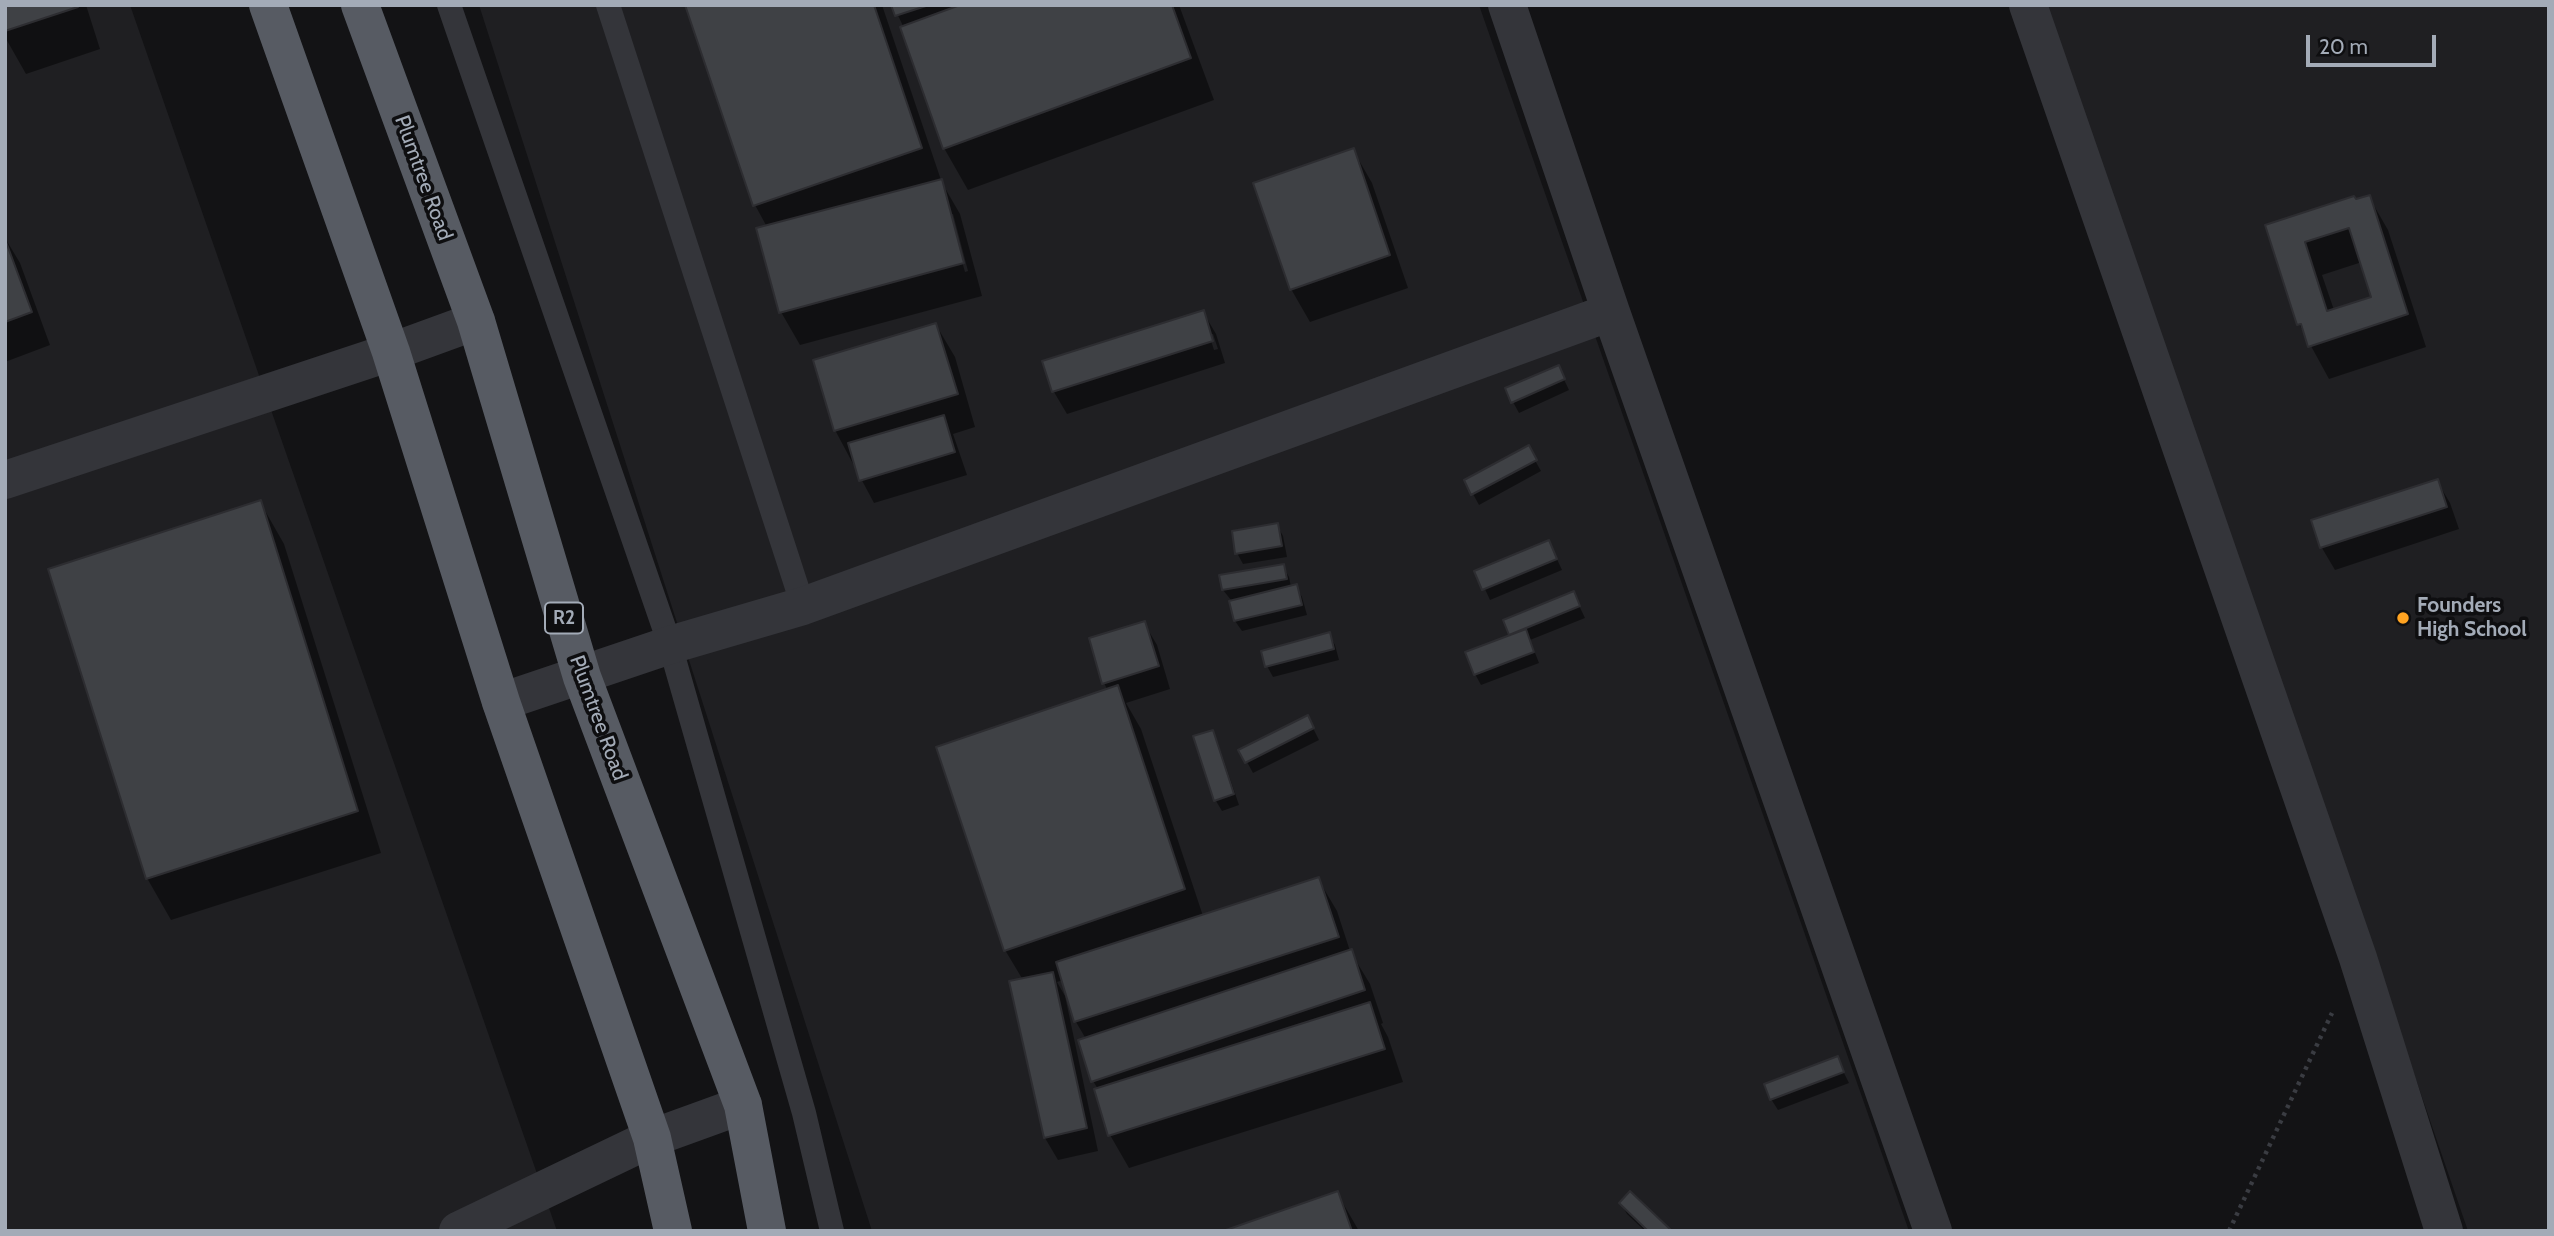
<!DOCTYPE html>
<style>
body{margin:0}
#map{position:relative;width:2554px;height:1236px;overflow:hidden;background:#131315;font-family:Cabin,sans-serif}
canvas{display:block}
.frame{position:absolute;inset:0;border:7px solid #a3abb7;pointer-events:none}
.scale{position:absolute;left:2306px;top:35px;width:130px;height:32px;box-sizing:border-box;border:4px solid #a3abb7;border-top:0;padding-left:9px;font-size:21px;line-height:24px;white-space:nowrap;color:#a3abb7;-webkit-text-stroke:5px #0e0e10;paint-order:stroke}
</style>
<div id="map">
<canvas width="2554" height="1236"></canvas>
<div class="frame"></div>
<div class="scale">20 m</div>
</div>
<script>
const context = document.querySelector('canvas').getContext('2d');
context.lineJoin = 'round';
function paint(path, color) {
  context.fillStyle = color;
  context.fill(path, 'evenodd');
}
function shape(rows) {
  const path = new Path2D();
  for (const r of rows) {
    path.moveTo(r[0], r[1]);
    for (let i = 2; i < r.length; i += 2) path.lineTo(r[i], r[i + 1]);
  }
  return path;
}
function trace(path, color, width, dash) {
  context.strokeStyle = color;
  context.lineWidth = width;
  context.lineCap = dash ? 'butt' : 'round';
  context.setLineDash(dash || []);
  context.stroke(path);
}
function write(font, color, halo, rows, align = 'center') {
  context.font = font + ' Cabin,sans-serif';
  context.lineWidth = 7;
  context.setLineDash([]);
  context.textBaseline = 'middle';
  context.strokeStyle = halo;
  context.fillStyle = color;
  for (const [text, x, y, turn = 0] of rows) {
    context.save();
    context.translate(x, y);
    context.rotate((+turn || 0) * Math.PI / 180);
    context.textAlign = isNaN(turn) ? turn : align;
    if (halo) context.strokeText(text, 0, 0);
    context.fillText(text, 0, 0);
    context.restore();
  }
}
paint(shape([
 [5,5,130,5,557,1231,5,1231],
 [479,5,1479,5,1909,1231,872,1231],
 [2047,5,2549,5,2549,1231,2468,1231]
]), '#1f1f22');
paint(shape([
 [5,5,86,5,100,49,26,74,5,37],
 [687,5,882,5,942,183,960,214,982,296,800,345,781,312,767,227,755,205],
 [949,214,953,214,968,271,965,272],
 [893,5,1179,5,1214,100,968,190,944,148,904,28],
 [1353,150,1372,183,1408,288,1310,322,1291,289],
 [2369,197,2388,230,2426,347,2329,379,2299,324,2267,226],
 [2362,262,2373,298,2334,310,2322,275],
 [5,238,20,263,50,345,5,362],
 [1203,312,1216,334,1225,363,1067,414,1054,392,1045,363],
 [1209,334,1213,334,1218,349,1214,350],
 [936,325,955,357,975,427,953,434,967,475,874,503,835,430],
 [1558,367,1569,390,1519,413,1513,402],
 [1528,448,1541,471,1479,505,1466,481],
 [2437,481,2450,503,2459,529,2335,570,2322,548,2313,521],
 [260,502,284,544,381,853,171,920,147,878],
 [1277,525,1283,536,1287,557,1243,564,1237,553],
 [1549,542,1562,570,1490,600,1477,572],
 [1283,566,1289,577,1291,587,1296,586,1302,597,1307,615,1242,631,1235,621,1231,600,1223,590],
 [1573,593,1585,618,1530,640,1539,663,1481,685,1475,674,1511,637,1505,621],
 [1144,623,1157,645,1170,689,1126,703,1141,729,1203,916,1318,879,1337,911,1350,951,1370,984,1383,1023,1381,1024,1388,1037,1403,1082,1129,1168,1110,1135,1098,1089,1093,1081,1086,1039,1076,1022,1063,980,1057,982,1065,996,1098,1151,1058,1160,1045,1138,1023,980,1005,950,1108,691,1104,683],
 [1329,634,1335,645,1339,660,1273,677,1267,666],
 [1313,728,1319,740,1253,773,1241,751],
 [1212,732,1218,743,1239,805,1222,811,1216,801,1195,738],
 [1837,1059,1849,1083,1778,1110,1771,1099],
 [1337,1193,1359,1231,1228,1231],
 [1621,1203,1669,1231,1645,1231,1627,1214]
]), '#0007');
const building = shape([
 [5,5,77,5,78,7,5,31,5,5],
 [685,5,874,5,922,148,753,206,685,5],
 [891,5,929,5,895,16,891,5],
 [960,5,1172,5,1191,58,943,149,900,27,960,5],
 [1354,148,1390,255,1290,290,1253,183,1354,148],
 [942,179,964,263,779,313,756,228,942,179],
 [2370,195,2408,314,2308,347,2301,324,2297,325,2265,225,2354,196,2356,199,2370,195],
 [2349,228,2371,297,2327,311,2305,242,2349,228],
 [5,239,32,312,5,322,5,239],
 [1204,310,1213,341,1052,392,1042,361,1204,310],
 [936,323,958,394,834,431,813,360,936,323],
 [1559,365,1565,379,1511,403,1505,388,1559,365],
 [944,415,955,452,859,481,848,443,944,415],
 [1529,445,1537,460,1471,495,1464,480,1529,445],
 [2438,479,2447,507,2320,548,2311,520,2438,479],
 [261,500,358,811,146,879,48,569,261,500],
 [1278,523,1282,546,1235,554,1232,531,1278,523],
 [1549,540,1557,559,1482,590,1474,571,1549,540],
 [1284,564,1287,579,1222,590,1219,575,1284,564],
 [1297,584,1302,605,1234,621,1229,601,1297,584],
 [1574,591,1580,606,1509,635,1503,620,1574,591],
 [1145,621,1159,666,1102,684,1089,638,1145,621],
 [1526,629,1534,652,1474,675,1465,652,1526,629],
 [1330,632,1334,649,1265,667,1261,651,1330,632],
 [1118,685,1185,889,1004,951,936,747,1118,685],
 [1308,715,1314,728,1245,763,1238,750,1308,715],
 [1213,730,1234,794,1214,801,1193,736,1213,730],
 [1319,877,1339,937,1074,1022,1056,962,1319,877],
 [1352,949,1365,990,1091,1082,1078,1040,1352,949],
 [1053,972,1087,1128,1044,1138,1009,981,1053,972],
 [1370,1002,1385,1049,1108,1136,1094,1089,1370,1002],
 [1838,1056,1844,1072,1770,1100,1764,1084,1838,1056],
 [1338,1191,1352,1231,1223,1231,1338,1191],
 [1630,1191,1672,1231,1648,1231,1619,1203,1630,1191]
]);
paint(building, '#3f4145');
trace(building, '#2d2d31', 2);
trace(shape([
 [2229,1231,2332,1013]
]), '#3a3c42', 4.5, [3.5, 5]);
trace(shape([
 [449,5,670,645,804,1113,832,1231],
 [608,5,803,606]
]), '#34353a', 24);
trace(shape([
 [1507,5,1611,312,1933,1231],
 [2028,5,2358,958,2444,1231],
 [5,480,391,352,476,321],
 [501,702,670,645,803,606,1611,312],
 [458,1231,652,1138,743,1105]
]), '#34353a', 38);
trace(shape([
 [268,5,391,352,501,702,652,1138,673,1231],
 [360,5,476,321,582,677,743,1105,767,1231]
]), '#575b63', 38);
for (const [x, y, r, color] of [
 [2403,618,7,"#ffa321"]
]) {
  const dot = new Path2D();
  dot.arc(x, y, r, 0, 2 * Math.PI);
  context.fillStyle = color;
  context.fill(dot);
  trace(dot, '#0e0e10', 2.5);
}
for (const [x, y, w] of [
 [564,618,38]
]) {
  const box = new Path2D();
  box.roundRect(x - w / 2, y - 15.5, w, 31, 5);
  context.fillStyle = '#0e0e10';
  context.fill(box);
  trace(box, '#a3abb7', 2);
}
write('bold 19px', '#a3abb7', null, [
 ["R2",564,618]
]);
write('21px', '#a3abb7', '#0e0e10', [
 ["Plumtree Road",423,178,70],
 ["Plumtree Road",598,718,70]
]);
write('bold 21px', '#a3abb7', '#0e0e10', [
 ["Founders",2417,606],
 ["High School",2417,630]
], 'left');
</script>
